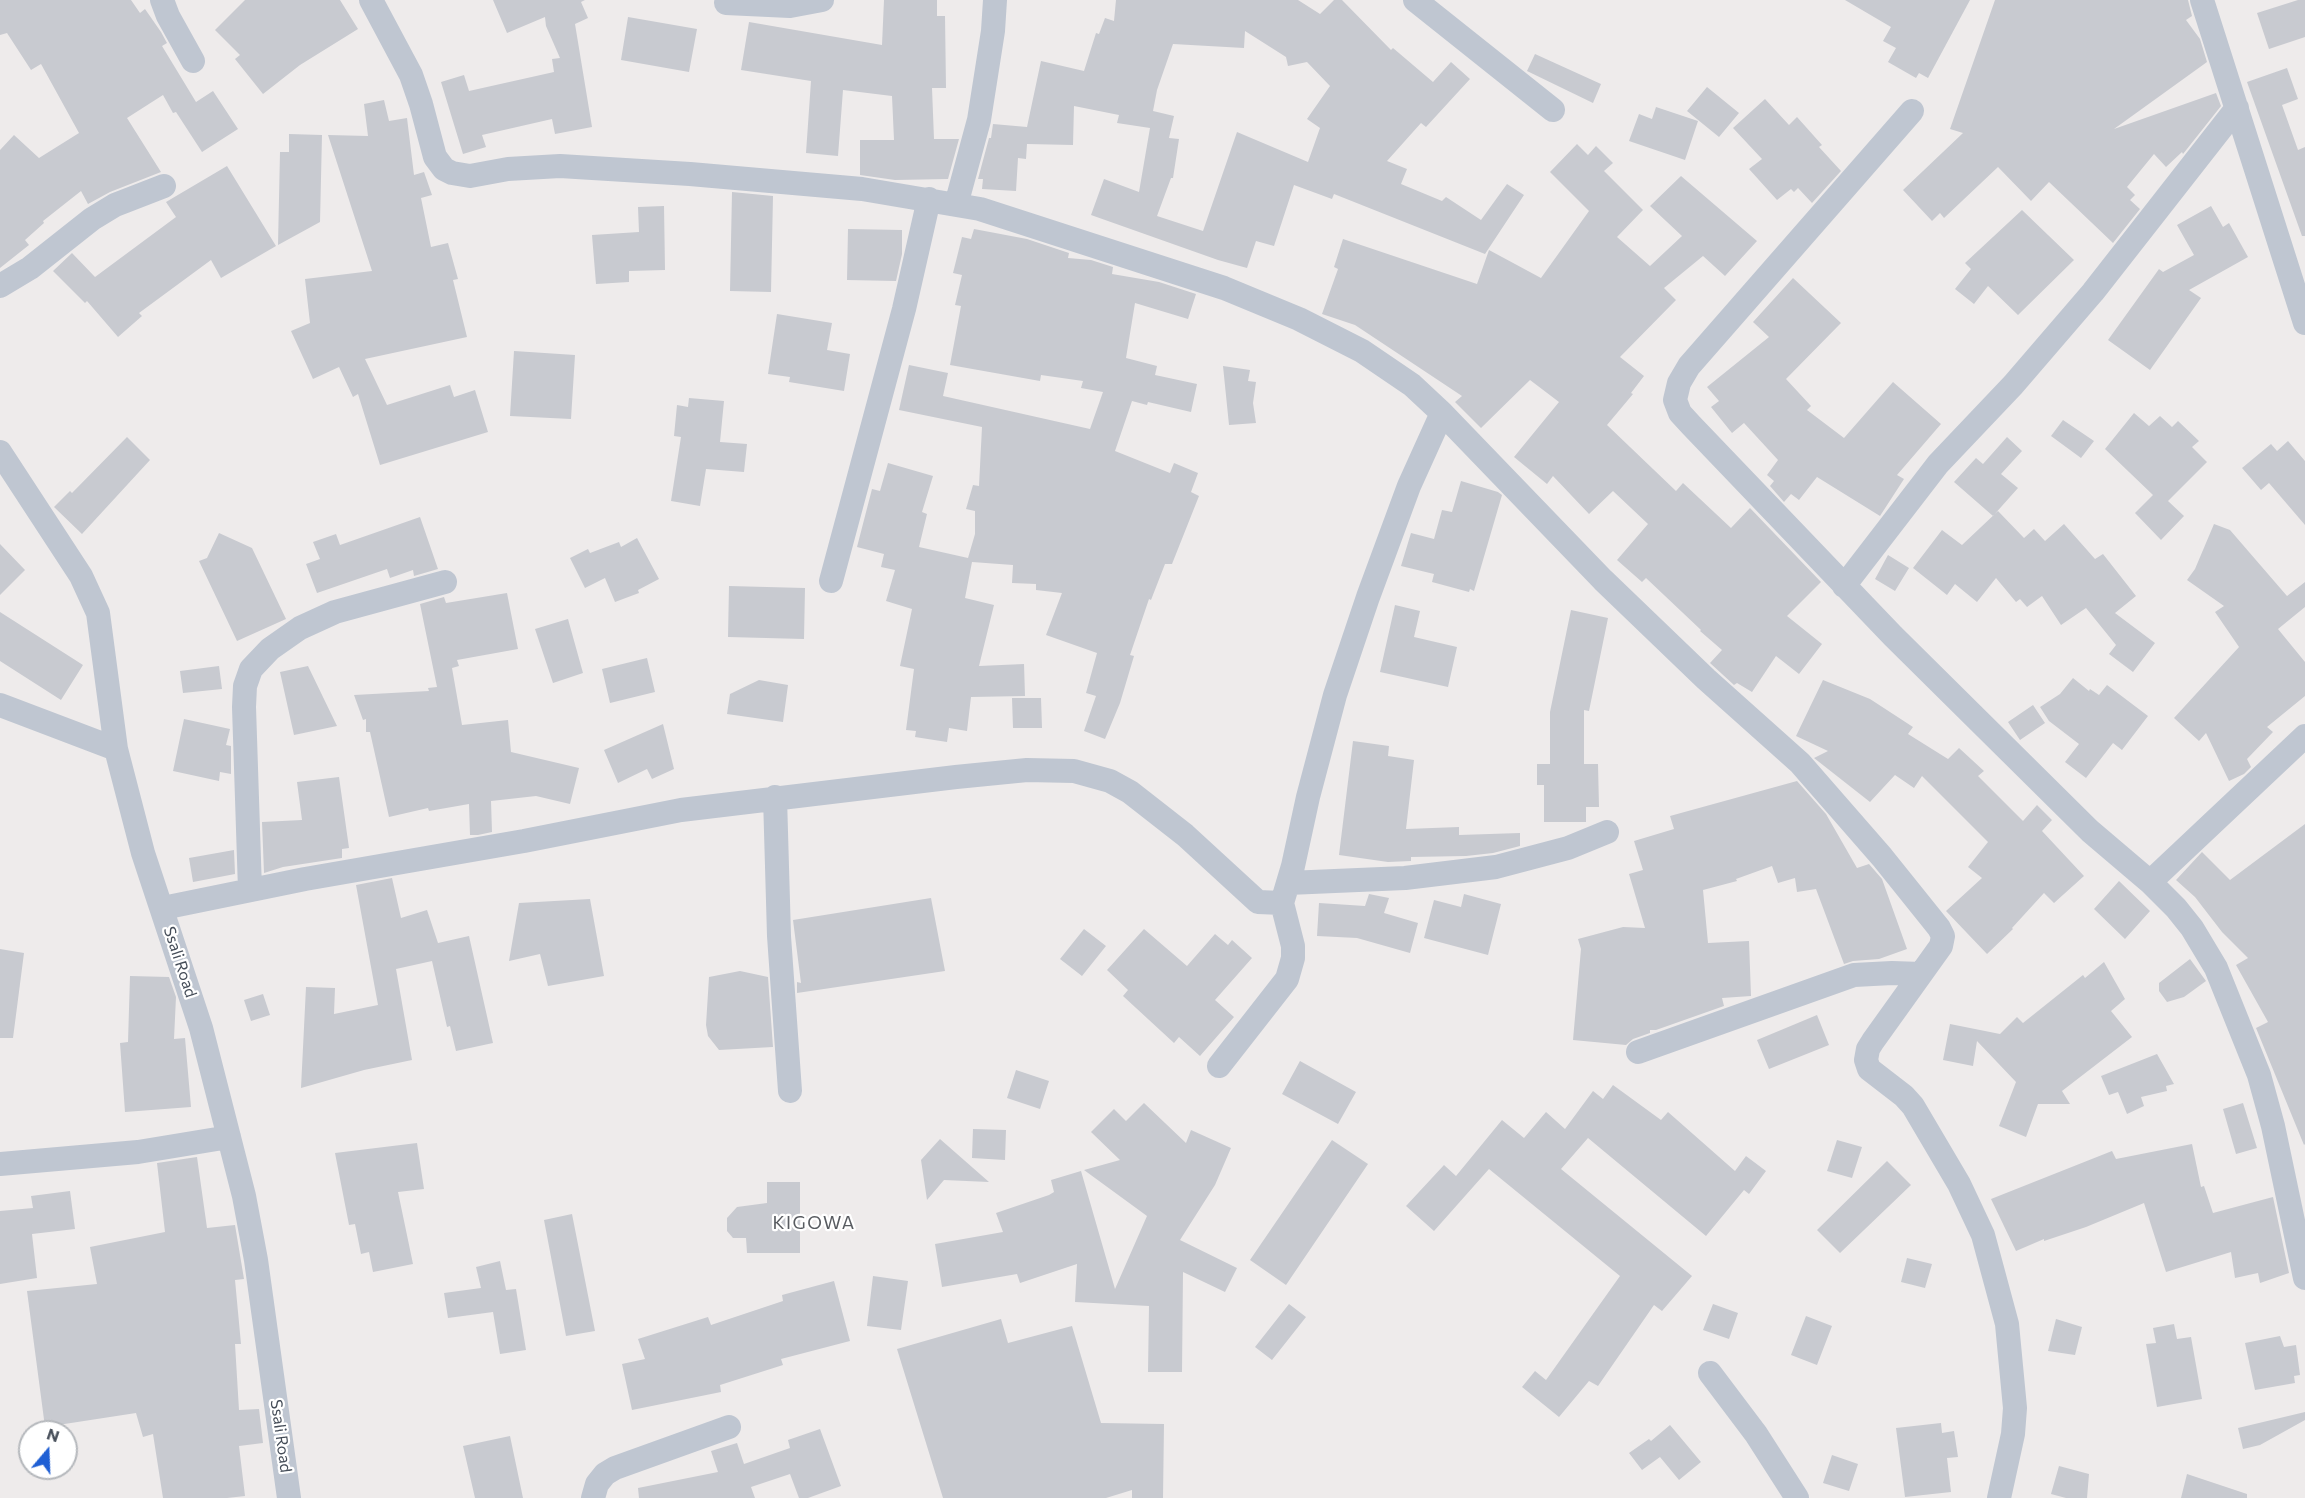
<!DOCTYPE html>
<style>
body{margin:0}
#map{position:relative;width:2305px;height:1498px;overflow:hidden;background:#eeebeb;font-family:Commissioner,sans-serif}
canvas{display:block}
.north{position:absolute;left:18px;top:1420px;width:60px;height:60px;box-sizing:border-box;background:#fff;border:2px solid #b5b8bc;border-radius:50%;rotate:19deg;font-size:16px;font-weight:700;line-height:24px;text-align:center;color:#454d58}
.north::after{content:'';display:block;margin:auto;width:21px;height:27px;background:#1f5fd4;clip-path:polygon(50% 0,100% 100%,50% 72%,0 100%)}
</style>
<div id="map">
<canvas width="2305" height="1498"></canvas>
<div class="north">N</div>
</div>
<script>
const context = document.querySelector('canvas').getContext('2d');
context.lineJoin = 'round';
function paint(path, color) {
  context.fillStyle = color;
  context.fill(path, 'evenodd');
}
function shape(rows) {
  const path = new Path2D();
  for (const r of rows) {
    path.moveTo(r[0], r[1]);
    for (let i = 2; i < r.length; i += 2) path.lineTo(r[i], r[i + 1]);
  }
  return path;
}
function trace(path, color, width, dash) {
  context.strokeStyle = color;
  context.lineWidth = width;
  context.lineCap = dash ? 'butt' : 'round';
  context.setLineDash(dash || []);
  context.stroke(path);
}
function write(font, color, halo, rows, align = 'center') {
  context.font = font + ' Commissioner,sans-serif';
  context.lineWidth = 4.5;
  context.setLineDash([]);
  context.textBaseline = 'middle';
  context.strokeStyle = halo;
  context.fillStyle = color;
  for (const [text, x, y, turn = 0] of rows) {
    context.save();
    context.translate(x, y);
    context.rotate((+turn || 0) * Math.PI / 180);
    context.textAlign = isNaN(turn) ? turn : align;
    if (halo) context.strokeText(text, 0, 0);
    context.fillText(text, 0, 0);
    context.restore();
  }
}
paint(shape([
 [0,0,131,0,140,13,145,9,161,32,167,43,162,46,196,102,213,91,238,129,202,152,176,112,173,113,163,95,127,118,161,172,110,192,88,204,81,191,43,221,44,223,25,240,29,245,0,268,0,150,14,135,39,158,79,133,41,64,31,70,7,33,0,35],
 [245,0,340,0,358,29,300,65,263,94,235,59,240,55,215,30],
 [493,0,585,0,581,2,588,18,575,24,592,127,555,134,552,119,482,135,486,147,463,154,441,82,464,75,469,91,554,72,552,59,560,58,546,26,545,17,507,33],
 [884,0,937,0,937,16,945,16,946,88,932,88,934,139,959,139,948,179,895,180,860,175,860,140,894,140,892,96,843,90,838,156,806,153,811,81,741,70,749,22,882,45],
 [1116,0,1298,0,1320,14,1334,0,1342,0,1391,50,1393,48,1433,82,1451,62,1470,79,1426,127,1421,123,1387,161,1407,169,1401,184,1442,201,1446,197,1481,220,1507,184,1524,195,1485,254,1334,194,1332,199,1294,185,1274,246,1256,241,1247,268,1218,260,1091,215,1104,179,1139,192,1150,128,1117,123,1119,115,1074,106,1073,145,1027,144,1026,159,1018,158,1016,191,982,189,983,179,978,179,989,138,991,138,993,124,1027,127,1041,61,1084,71,1096,33,1099,34,1105,18,1114,21],
 [1245,31,1286,57,1288,66,1307,62,1330,86,1307,119,1320,128,1308,162,1237,132,1203,231,1157,216,1171,178,1173,178,1179,139,1169,138,1174,116,1153,111,1157,90,1173,44,1244,48],
 [1845,0,1970,0,1928,78,1919,73,1916,78,1888,62,1896,48,1883,41,1891,27],
 [1995,0,2188,0,2192,16,2186,20,2200,39,2207,62,2114,129,2216,93,2221,106,2183,154,2182,152,2166,167,2154,154,2127,187,2135,195,2130,200,2140,209,2113,243,2049,182,2031,201,1998,167,1944,218,1940,213,1932,221,1903,190,1963,133,1950,129],
 [2298,0,2305,0,2305,37,2269,49,2257,13],
 [628,17,697,29,689,72,621,60],
 [1535,54,1601,84,1593,103,1527,71],
 [2287,68,2298,99,2282,105,2298,150,2305,147,2305,236,2302,236,2247,82],
 [1707,87,1739,113,1719,137,1687,111],
 [1765,99,1789,125,1797,117,1822,145,1819,147,1841,171,1812,203,1798,188,1794,192,1791,189,1777,200,1749,169,1762,159,1733,128],
 [384,100,389,121,407,118,414,175,424,172,432,195,421,198,431,247,448,243,458,279,453,280,467,337,365,359,387,405,450,385,454,397,475,390,488,432,380,465,358,394,353,397,339,367,313,379,291,331,310,323,305,279,372,271,328,135,368,136,364,104],
 [1656,107,1698,121,1685,160,1629,141,1639,114,1652,119],
 [289,134,322,135,320,222,278,245,280,152,289,152],
 [1577,144,1588,155,1596,146,1613,163,1604,171,1643,210,1617,237,1650,266,1682,236,1650,206,1681,176,1757,241,1725,276,1703,256,1664,288,1676,300,1620,357,1644,376,1631,393,1633,394,1607,425,1676,491,1683,483,1731,528,1750,508,1821,582,1787,616,1822,644,1799,674,1776,656,1752,692,1737,683,1734,685,1710,663,1722,650,1700,631,1701,630,1646,578,1642,582,1617,560,1648,524,1613,491,1589,514,1553,476,1547,484,1514,457,1559,402,1530,380,1481,428,1455,402,1462,396,1355,325,1322,314,1338,269,1334,267,1343,239,1477,284,1489,250,1541,278,1589,211,1550,172],
 [227,166,276,246,221,278,211,260,139,313,142,316,118,337,87,301,85,303,53,271,72,253,95,277,176,217,166,202],
 [732,192,773,196,771,292,730,291],
 [664,206,665,270,629,271,629,282,596,284,592,235,639,232,638,207],
 [2211,206,2223,227,2229,223,2248,257,2189,290,2201,298,2150,370,2108,340,2159,269,2163,272,2194,255,2177,225],
 [2022,210,2074,260,2018,315,1988,286,1974,304,1955,289,1971,269,1965,263],
 [848,229,902,230,902,254,896,281,847,280],
 [974,229,1027,239,1069,253,1068,258,1091,260,1113,267,1112,274,1159,282,1196,294,1188,319,1135,303,1126,358,1157,366,1155,375,1197,384,1191,412,1148,402,1147,405,1132,401,1115,451,1170,473,1174,463,1198,473,1191,492,1199,496,1172,564,1165,564,1151,600,1149,599,1130,655,1134,656,1120,703,1105,739,1084,731,1096,696,1086,693,1097,653,1046,635,1062,593,1036,590,1036,584,1012,583,1013,565,972,562,965,598,994,605,979,666,1024,664,1025,696,971,697,967,731,949,728,947,742,915,737,916,731,906,730,914,669,900,666,912,609,886,601,895,570,881,567,884,554,857,547,872,489,880,491,888,463,933,476,922,512,927,514,919,547,968,558,975,534,975,511,966,509,973,485,979,486,982,427,899,410,909,365,948,373,943,396,1090,429,1103,392,1081,388,1083,381,1041,375,1040,381,950,365,961,306,955,305,962,275,953,273,962,237,971,239],
 [1793,278,1841,323,1786,379,1811,406,1807,410,1844,438,1893,382,1941,424,1897,475,1904,479,1880,516,1817,477,1799,500,1791,494,1784,502,1770,486,1774,481,1767,475,1778,460,1744,423,1732,433,1711,407,1719,401,1707,387,1769,337,1753,322],
 [777,314,832,323,827,350,850,354,844,391,789,382,790,377,768,374],
 [514,351,575,355,571,419,510,416],
 [1223,366,1250,370,1248,381,1256,382,1253,403,1256,423,1229,425],
 [689,398,724,401,720,442,747,444,744,472,706,469,700,506,671,501,681,437,674,436,677,405,688,407],
 [2134,413,2149,426,2160,416,2172,427,2178,421,2199,441,2192,447,2207,462,2168,501,2184,516,2161,540,2135,513,2153,495,2105,449],
 [2063,420,2094,441,2081,458,2051,436],
 [127,437,150,460,82,534,54,507,70,491,72,493],
 [2007,437,2022,451,2001,474,2018,488,1993,516,1954,482,1976,458,1983,464],
 [2288,441,2305,461,2305,525,2269,483,2261,490,2242,468,2271,444,2277,451],
 [1461,481,1498,492,1502,495,1474,591,1470,589,1469,592,1432,582,1434,574,1401,566,1411,533,1434,539,1442,510,1452,512],
 [1998,511,2024,538,2034,529,2045,541,2064,524,2095,559,2103,554,2136,596,2115,613,2155,643,2133,672,2109,654,2116,645,2086,608,2061,625,2042,596,2027,607,2020,599,2016,602,1996,578,1977,602,1955,584,1947,595,1913,568,1942,530,1962,545],
 [420,517,438,569,414,576,413,570,390,578,387,569,317,593,306,564,320,559,313,542,336,534,340,545],
 [2214,524,2230,530,2287,596,2305,582,2305,607,2278,629,2305,662,2305,696,2267,727,2273,732,2247,759,2251,767,2244,774,2229,781,2206,733,2199,741,2174,718,2239,647,2215,612,2224,606,2187,580,2195,569],
 [219,533,252,548,286,619,237,641,199,561,207,558],
 [637,538,659,579,638,590,639,593,615,602,605,578,585,588,570,558,588,549,590,553,619,542,621,547],
 [0,544,25,570,0,595],
 [1888,555,1909,568,1895,591,1875,579],
 [729,586,805,588,804,639,728,637],
 [507,593,518,649,457,660,459,666,452,668,462,725,508,720,511,752,579,768,570,804,536,796,491,801,492,832,478,835,470,835,469,804,429,811,428,808,389,817,370,732,366,732,366,719,363,720,354,695,429,691,428,688,437,687,420,604,444,597,446,603],
 [1395,605,1420,611,1414,637,1457,647,1448,687,1380,672],
 [1571,610,1608,618,1589,711,1584,710,1584,764,1598,764,1599,807,1586,807,1586,822,1544,822,1544,785,1537,785,1537,764,1550,764,1550,712],
 [0,612,83,665,61,700,0,661],
 [568,619,583,673,553,683,535,629],
 [647,658,655,692,610,703,602,669],
 [219,666,222,689,183,693,180,671],
 [308,666,337,726,294,735,280,672],
 [2073,678,2089,691,2090,689,2099,695,2107,685,2148,716,2122,750,2113,743,2086,778,2065,762,2079,744,2049,721,2040,707,2060,694],
 [759,680,788,685,783,722,727,714,730,694],
 [1823,680,1870,699,1913,727,1908,734,1948,759,1959,748,1984,771,1978,776,2023,821,2037,805,2052,820,2042,831,2084,876,2054,903,2044,893,2012,928,2013,929,1987,954,1946,911,1982,878,1968,867,1988,842,1922,776,1914,788,1895,775,1870,802,1814,758,1828,751,1796,736],
 [1012,698,1041,698,1042,728,1013,728],
 [2033,705,2045,723,2020,740,2008,722],
 [184,719,230,729,226,745,231,746,231,774,220,772,219,781,173,771],
 [663,724,674,769,652,779,647,769,618,783,604,750],
 [1353,741,1389,746,1388,756,1414,760,1406,829,1459,827,1459,835,1520,833,1520,846,1493,853,1466,856,1411,857,1411,861,1388,862,1339,855],
 [339,777,349,848,342,849,342,858,283,867,264,873,262,822,302,820,297,782],
 [1797,781,1826,814,1857,868,1869,864,1882,879,1907,949,1879,959,1853,961,1844,964,1816,889,1797,892,1795,878,1778,883,1772,866,1736,879,1737,881,1703,890,1708,943,1749,941,1751,996,1722,998,1724,1006,1656,1030,1650,1030,1650,1033,1633,1039,1626,1045,1573,1040,1581,949,1578,939,1623,927,1645,928,1629,874,1643,870,1634,841,1674,829,1670,816],
 [2305,824,2305,1144,2304,1145,2256,1028,2268,1022,2236,965,2248,958,2222,932,2195,897,2176,880,2202,852,2230,880],
 [234,850,235,874,193,882,189,858],
 [392,878,401,918,427,910,438,943,469,936,493,1043,456,1051,450,1026,447,1027,432,961,396,969,412,1060,364,1070,301,1088,306,987,335,988,334,1014,378,1005,356,885],
 [2119,881,2150,911,2125,939,2094,909],
 [1369,894,1389,898,1384,913,1418,923,1410,953,1357,938,1317,936,1319,903,1365,906],
 [1464,894,1501,904,1488,955,1424,938,1434,900,1461,907],
 [931,898,945,971,797,993,797,982,801,983,793,920],
 [590,899,604,976,548,986,540,954,509,961,519,903],
 [1084,929,1106,946,1082,976,1060,959],
 [1144,929,1187,966,1215,934,1228,945,1232,940,1252,958,1215,1000,1234,1017,1200,1056,1179,1037,1174,1043,1123,996,1128,990,1107,970],
 [0,949,24,953,13,1038,0,1038],
 [2190,959,2206,981,2184,997,2167,1002,2159,991,2159,983],
 [2104,962,2125,999,2111,1011,2132,1037,2062,1091,2070,1104,2038,1104,2026,1137,1999,1126,2016,1082,1977,1041,1973,1066,1943,1060,1950,1024,2000,1034,2017,1017,2023,1023,2083,975,2085,978],
 [740,971,768,977,773,1047,719,1050,708,1036,706,1025,709,977],
 [130,976,169,977,176,997,174,1039,185,1038,191,1107,125,1112,120,1043,128,1042],
 [263,994,270,1015,251,1021,244,1000],
 [1817,1015,1829,1045,1769,1069,1757,1040],
 [2157,1054,2174,1084,2166,1086,2167,1091,2141,1097,2144,1106,2127,1114,2118,1092,2109,1095,2101,1076],
 [1300,1061,1356,1092,1338,1124,1282,1094],
 [1016,1070,1049,1081,1040,1109,1007,1098],
 [1613,1085,1661,1120,1668,1112,1735,1171,1746,1156,1766,1171,1749,1194,1744,1190,1706,1236,1588,1138,1561,1169,1692,1276,1662,1311,1654,1305,1598,1386,1589,1381,1559,1417,1522,1387,1535,1371,1546,1380,1620,1276,1489,1169,1434,1231,1406,1206,1444,1165,1456,1176,1502,1120,1524,1138,1546,1112,1565,1129,1593,1091,1603,1099],
 [1144,1103,1186,1143,1191,1130,1231,1148,1215,1185,1180,1240,1237,1268,1225,1292,1183,1272,1182,1372,1148,1372,1149,1306,1075,1302,1077,1264,1020,1283,1017,1274,942,1287,935,1244,1003,1232,996,1213,1049,1195,1054,1192,1051,1180,1081,1171,1115,1289,1147,1216,1084,1170,1120,1160,1091,1132,1114,1109,1126,1121],
 [2243,1103,2257,1148,2236,1154,2223,1109],
 [973,1129,1006,1130,1005,1160,972,1158],
 [940,1139,989,1182,944,1180,927,1200,921,1160],
 [1332,1140,1368,1164,1286,1285,1250,1260],
 [1837,1140,1862,1147,1852,1178,1827,1171],
 [417,1143,424,1189,398,1192,413,1264,373,1272,369,1252,361,1254,355,1224,349,1225,335,1153],
 [2192,1144,2201,1187,2204,1186,2213,1213,2273,1197,2289,1273,2260,1283,2258,1273,2235,1278,2231,1252,2166,1272,2144,1203,2086,1227,2044,1241,2044,1239,2016,1251,1991,1199,2112,1151,2116,1159],
 [197,1157,207,1228,235,1225,244,1279,235,1280,241,1344,235,1344,239,1410,259,1409,263,1443,239,1446,245,1496,227,1498,163,1498,153,1434,143,1437,136,1413,45,1427,27,1291,97,1284,90,1247,165,1232,157,1163],
 [1887,1161,1911,1185,1840,1253,1817,1230],
 [767,1182,800,1182,800,1253,747,1253,746,1238,733,1238,727,1231,727,1218,737,1207,767,1203],
 [70,1191,75,1229,32,1234,37,1278,0,1284,0,1211,33,1208,31,1196],
 [572,1214,595,1331,566,1336,544,1220],
 [1907,1258,1932,1264,1925,1288,1901,1282],
 [500,1261,506,1290,516,1289,526,1350,500,1354,493,1312,448,1318,444,1293,481,1288,476,1267],
 [873,1276,908,1281,901,1330,867,1326],
 [834,1281,850,1341,781,1359,783,1365,720,1385,721,1392,632,1410,622,1364,645,1359,638,1339,708,1317,711,1325,783,1301,782,1295],
 [1289,1304,1306,1317,1272,1360,1255,1347],
 [1713,1304,1738,1313,1729,1339,1703,1330],
 [1806,1316,1832,1326,1817,1365,1791,1355],
 [1001,1319,1008,1343,1072,1326,1101,1423,1164,1424,1163,1498,1132,1498,1132,1490,1106,1498,943,1498,897,1349],
 [2056,1319,2082,1327,2075,1355,2048,1351],
 [2174,1324,2177,1339,2191,1337,2202,1399,2157,1407,2146,1344,2156,1343,2153,1328],
 [2280,1336,2284,1347,2296,1345,2300,1375,2294,1376,2295,1383,2255,1390,2245,1343],
 [2305,1412,2305,1420,2260,1445,2243,1449,2238,1428],
 [1941,1423,1942,1433,1954,1431,1958,1457,1947,1458,1951,1492,1905,1497,1896,1428],
 [1670,1425,1701,1462,1679,1480,1660,1457,1642,1470,1629,1453,1649,1439,1651,1441],
 [820,1429,841,1486,808,1498,799,1498,790,1474,751,1487,755,1498,639,1498,638,1488,718,1472,711,1451,737,1443,744,1464,790,1448,788,1440],
 [510,1436,523,1498,475,1498,463,1446],
 [1832,1455,1858,1464,1849,1491,1823,1483],
 [2059,1466,2089,1474,2087,1498,2066,1498,2051,1494],
 [2187,1474,2247,1494,2247,1498,2181,1498]
]), '#c8cad0');
trace(shape([
 [162,0,168,16,193,61],
 [371,0,411,75,421,104,435,157,444,169,452,173,470,176,508,169,560,166,690,174,862,189,980,209,1224,288,1299,319,1362,351,1412,385,1442,413,1603,580,1706,679,1800,763,1882,857,1939,928,1943,936,1941,946,1873,1041,1868,1049,1866,1060,1869,1069,1904,1096,1913,1106,1959,1184,1983,1235,2007,1324,2015,1408,2013,1434,1999,1498],
 [1415,0,1553,110],
 [2202,0,2305,323],
 [726,3,790,6,822,0],
 [1912,111,1689,366,1679,383,1675,400,1680,413,1691,425,1893,636,2090,831,2150,882,2176,908,2192,928,2216,968,2259,1075,2273,1126,2305,1278],
 [956,205,979,120,993,31,995,0],
 [0,286,30,268,92,219,115,205,164,186],
 [0,452,81,576,98,613,116,749,143,853,201,1028,244,1196,256,1260,289,1498],
 [831,581,904,309,929,199],
 [1844,586,1938,464,2013,385,2093,292,2237,108],
 [0,705,116,749],
 [775,797,779,936,790,1091],
 [2150,882,2305,736],
 [1288,883,1405,878,1496,867,1568,848,1607,832],
 [250,890,244,707,245,686,251,669,270,649,300,628,335,612,445,582],
 [1282,903,1293,866,1308,797,1335,695,1368,597,1409,486,1442,413],
 [163,908,305,879,524,841,681,810,956,777,1027,770,1074,771,1110,781,1130,792,1185,835,1258,902,1282,903,1293,946,1293,958,1287,979,1219,1066],
 [1638,1052,1854,975,1892,973,1921,974],
 [0,1164,138,1152,229,1137],
 [1710,1373,1756,1434,1797,1498],
 [593,1498,597,1484,605,1474,615,1468,729,1427]
]), '#bfc6d1', 24);
write('16px', '#454d58', '#fff', [
 ["Ssali Road",180,962,72],
 ["Ssali Road",281,1436,82]
]);
context.letterSpacing = '1.5px';
write('18px', '#585b60', '#fff', [
 ["KIGOWA",814,1223]
]);
context.letterSpacing = '0px';
</script>
